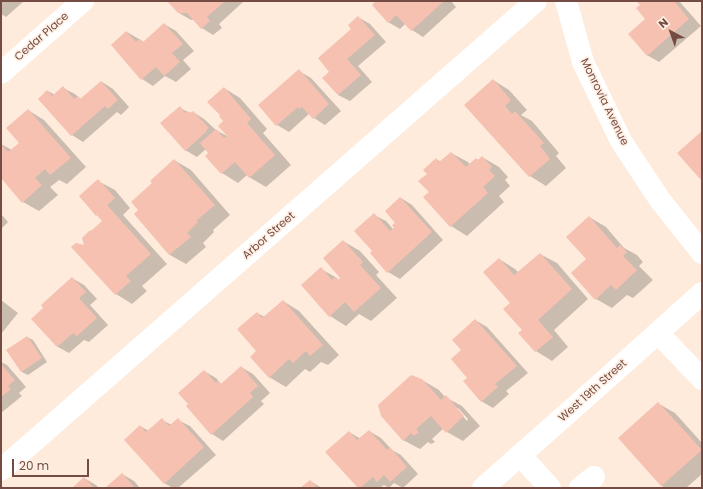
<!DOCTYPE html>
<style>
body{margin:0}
#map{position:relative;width:703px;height:489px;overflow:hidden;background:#feebdc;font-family:Poppins,sans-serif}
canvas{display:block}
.frame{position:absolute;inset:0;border:2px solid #754c43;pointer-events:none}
.north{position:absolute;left:651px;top:12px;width:40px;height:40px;-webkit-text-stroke:3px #fff0e5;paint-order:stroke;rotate:319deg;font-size:11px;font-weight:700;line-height:16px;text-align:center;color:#754c43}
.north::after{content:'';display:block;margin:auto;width:14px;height:18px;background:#754c43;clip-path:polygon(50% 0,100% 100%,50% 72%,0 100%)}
.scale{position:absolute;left:12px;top:459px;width:77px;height:18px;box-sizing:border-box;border:2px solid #754c43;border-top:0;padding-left:5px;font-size:12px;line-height:14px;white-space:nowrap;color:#754c43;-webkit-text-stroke:3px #fff0e5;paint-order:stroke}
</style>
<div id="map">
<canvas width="703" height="489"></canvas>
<div class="frame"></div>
<div class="north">N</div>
<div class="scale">20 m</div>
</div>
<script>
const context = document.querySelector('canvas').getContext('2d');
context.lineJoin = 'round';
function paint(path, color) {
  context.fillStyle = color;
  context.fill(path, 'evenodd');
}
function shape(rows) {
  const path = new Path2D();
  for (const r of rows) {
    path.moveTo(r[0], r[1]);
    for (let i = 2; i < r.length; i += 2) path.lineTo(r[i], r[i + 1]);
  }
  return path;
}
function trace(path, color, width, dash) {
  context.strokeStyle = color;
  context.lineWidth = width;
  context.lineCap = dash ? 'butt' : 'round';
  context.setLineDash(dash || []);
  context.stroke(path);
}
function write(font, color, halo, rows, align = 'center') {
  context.font = font + ' Poppins,sans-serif';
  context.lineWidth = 3.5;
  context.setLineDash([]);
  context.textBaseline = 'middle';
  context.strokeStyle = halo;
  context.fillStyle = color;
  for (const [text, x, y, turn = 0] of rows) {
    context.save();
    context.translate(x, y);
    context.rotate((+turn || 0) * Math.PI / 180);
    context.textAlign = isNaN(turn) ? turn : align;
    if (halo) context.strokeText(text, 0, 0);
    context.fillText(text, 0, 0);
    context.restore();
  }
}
paint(shape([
 [1,1,24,1,6,17,1,14],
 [168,1,244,1,219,24,222,28,213,35,202,28,194,20,191,20,179,13],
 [377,1,451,1,456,7,423,37,412,30,405,24,400,29,388,22],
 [638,1,679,1,701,26,659,62,647,55,647,19,641,5],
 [358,17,370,24,386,42,358,66,372,82,350,101,338,95,353,29],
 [164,24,176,31,194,51,183,60,191,69,176,82,165,76,153,86,142,79,127,32,144,42],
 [299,71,311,78,341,111,325,125,314,118,310,113,289,132,277,125],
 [493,80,509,90,527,110,521,115,532,121,559,153,556,156,566,168,546,186,530,176],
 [102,82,113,89,129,107,121,115,117,112,83,142,72,135,48,91,55,95,63,88,75,94,81,99],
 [224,88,240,98,267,129,263,133,291,165,266,187,249,177,247,175,238,183,222,173,207,156,210,153,206,149,197,157,185,150,180,108,188,112,189,112,191,113,193,112,204,119,216,130,229,137,225,122],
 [28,110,44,120,86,167,67,184,59,180,50,187,58,195,39,211,23,202,1,177,1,144,12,150,20,143],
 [451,153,468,162,470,165,476,159,479,160,482,157,499,167,508,177,505,180,510,186,499,196,504,202,467,236,451,226,430,192,428,174,436,159,441,162],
 [174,160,191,170,230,215,213,230,214,232,203,243,206,247,186,264,170,255,135,214,139,211],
 [98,181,115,190,130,208,123,215,167,264,142,286,147,291,132,304,116,294,73,247,85,246,93,231,104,221,99,217,97,215],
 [401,198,412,205,443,240,400,279,388,272,374,251,374,215,386,221,393,229,395,228],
 [1,214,8,222,1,229],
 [589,217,606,227,624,248,637,255,643,262,639,266,653,280,633,298,627,295,612,308,596,299,587,260],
 [343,241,360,251,379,272,376,275,397,298,371,321,359,314,346,326,330,316,321,269,337,278,339,281,342,278],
 [540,254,557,263,588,299,554,330,568,347,552,361,536,351,523,330,511,303,499,259,515,269,519,273],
 [72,278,84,285,97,299,90,305,108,325,89,342,84,340,69,353,58,347,32,319,44,308],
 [1,300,18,313,1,334],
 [283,301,299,311,339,355,328,365,321,362,310,372,305,369,286,387,269,377,258,351,257,313,265,317],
 [475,320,487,327,528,373,506,391,509,394,493,408,481,401,468,378,462,350],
 [27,337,33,340,47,362,28,375,22,372,7,350],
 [1,362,7,365,26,387,19,393,22,396,1,413],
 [241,367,253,374,270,393,261,401,264,404,223,441,212,434,204,371,216,378,221,384],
 [422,380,439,390,445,397,462,406,480,426,463,441,447,432,444,428,432,439,435,442,431,444,428,442,420,449,403,440],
 [456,408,458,408,468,419,467,421],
 [659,404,675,413,702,443,702,474,686,488,666,488,662,486,619,438],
 [162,420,172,425,178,420,190,426,216,455,178,488,173,488,164,483,140,426,149,431],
 [369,431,381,438,392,450,401,455,418,474,403,488,394,483,389,488,384,485,380,488,359,488,349,432,361,439],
 [122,474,134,481,140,488,107,488],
 [84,478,96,485,99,488,74,488],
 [310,481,322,488,302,488]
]), '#0003');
paint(shape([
 [167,1,225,1,207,17,210,21,201,29,187,13,178,13],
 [376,1,444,1,411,31,396,15,388,23,372,5],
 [636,1,674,1,689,19,647,56,628,34,645,19,636,8,640,5],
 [358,16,375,35,347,59,361,75,338,95,322,78,329,72,318,58,351,29,348,25],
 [164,23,183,44,172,53,180,62,164,76,156,67,141,80,111,45,126,31,136,42,140,39,143,42],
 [299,69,329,104,313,119,302,107,299,109,298,107,276,126,258,105],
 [493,79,511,100,505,106,512,114,515,111,544,143,540,146,550,159,529,177,464,105],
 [101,81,118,100,108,109,105,106,71,136,38,99,47,90,52,96,63,86,74,99,78,96,80,99],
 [224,87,251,119,247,123,275,155,249,178,235,162,221,174,205,156,208,153,200,143,216,129,224,138,227,136,218,126,223,121,219,116,220,115,207,102],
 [180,106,185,113,188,111,190,113,193,111,209,128,206,130,207,131,185,151,160,123],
 [28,109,71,158,50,175,45,169,35,178,42,185,22,203,1,178,1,144,8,152,19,143,6,128],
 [702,131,702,178,700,179,677,153],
 [451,152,466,167,476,158,478,160,482,156,492,167,489,170,495,176,483,187,488,193,450,227,423,197,429,192,418,181,427,174,423,170,436,158,439,162],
 [174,159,215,205,197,220,198,222,187,233,191,237,169,255,134,214,138,210,131,202,152,183,150,181],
 [98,179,115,198,107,205,151,254,126,276,131,281,115,295,71,247,76,243,84,245,82,238,89,231,92,230,102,221,97,215,96,216,79,196],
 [400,197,432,232,387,273,370,253,372,251,354,231,374,213,390,231,394,228,392,225,395,223,385,211],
 [589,216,617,248,620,245,627,252,623,256,637,270,616,290,611,285,595,300,571,273,586,259,566,237],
 [343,240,363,262,360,265,381,288,354,312,345,302,329,317,301,285,321,267,332,280,335,277,338,280,340,278,323,258],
 [540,253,572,289,538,320,553,337,535,352,518,333,522,330,503,309,510,303,483,272,499,258,514,275],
 [72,277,86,292,79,298,97,318,77,336,73,333,57,347,31,319,43,308,41,305],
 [283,300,323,345,310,356,306,351,293,363,289,359,269,378,250,357,256,351,237,329,257,312,262,318],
 [475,319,517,366,495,384,498,387,481,402,463,381,467,378,451,359,461,350,452,340],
 [27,336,42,358,21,372,6,350],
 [1,364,15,380,8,386,11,389,1,397],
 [241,366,258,386,250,393,253,397,211,435,186,406,188,404,178,393,204,370,216,383,218,381,221,384],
 [411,375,422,379,441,400,446,395,464,416,446,433,431,416,416,429,419,432,414,436,411,433,403,441,381,416,378,405],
 [658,402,702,450,661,486,618,438],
 [162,418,169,426,178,418,204,447,164,484,124,440,140,425,146,432],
 [369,430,387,450,390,447,407,467,390,482,384,475,377,482,373,477,360,488,358,488,325,452,349,431,357,440],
 [122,473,135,488,105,488],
 [84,477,94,488,72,488],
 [310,480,318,488,300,488]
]), '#f6c1b1');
trace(shape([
 [566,1,583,62,621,141,660,200,702,253],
 [1,73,83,1],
 [658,333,702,379],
 [520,455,550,488],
 [1,470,536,1],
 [483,488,604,381,702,293],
 [580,488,594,477]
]), '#fff', 22);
write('11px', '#754c43', '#fff0e5', [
 ["Cedar Place",42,37,-41],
 ["Monrovia Avenue",604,102,64],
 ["Arbor Street",269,236,-41],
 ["West 19th Street",593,391,-42]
]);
</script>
